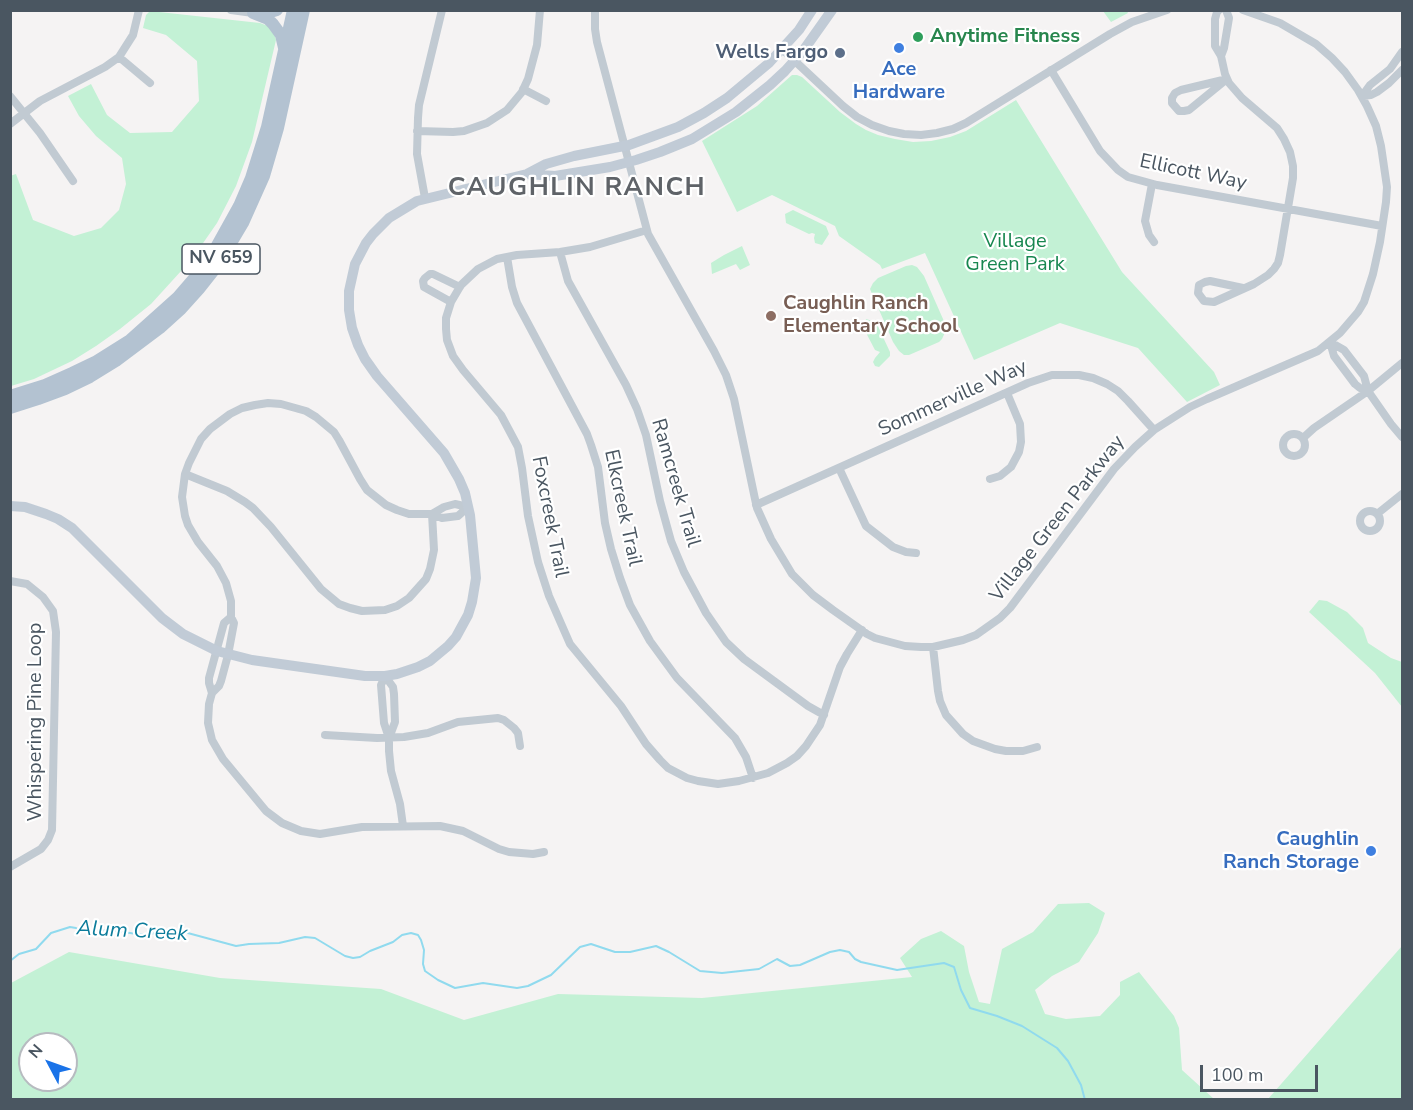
<!DOCTYPE html>
<style>
body{margin:0}
#map{position:relative;width:1413px;height:1110px;overflow:hidden;background:#f5f3f3;font-family:"Nunito Sans",sans-serif}
canvas{display:block}
.frame{position:absolute;inset:0;border:12px solid #4a5661;pointer-events:none}
.north{position:absolute;left:18px;top:1032px;width:60px;height:60px;box-sizing:border-box;background:#fff;border:2px solid #b7bbc0;border-radius:50%;rotate:311deg;font-size:16px;font-weight:700;line-height:24px;text-align:center;color:#4a5661}
.north::after{content:'';display:block;margin:auto;width:21px;height:27px;background:#1a73e8;clip-path:polygon(50% 0,100% 100%,50% 72%,0 100%)}
.scale{position:absolute;left:1200px;top:1065px;width:118px;height:27px;box-sizing:border-box;border:3px solid #4a5661;border-top:0;padding-left:8px;font-size:18px;line-height:21px;white-space:nowrap;color:#4a5661;-webkit-text-stroke:4px #fff;paint-order:stroke}
</style>
<div id="map">
<canvas width="1413" height="1110"></canvas>
<div class="frame"></div>
<div class="north">N</div>
<div class="scale">100 m</div>
</div>
<script>
const context = document.querySelector('canvas').getContext('2d');
context.lineJoin = 'round';
function paint(path, color) {
  context.fillStyle = color;
  context.fill(path, 'evenodd');
}
function shape(rows) {
  const path = new Path2D();
  for (const r of rows) {
    if (r.length === 3) {
      path.moveTo(r[0] + r[2], r[1]);
      path.arc(r[0], r[1], r[2], 0, 2 * Math.PI);
      continue;
    }
    path.moveTo(r[0], r[1]);
    for (let i = 2; i < r.length; i += 2) path.lineTo(r[i], r[i + 1]);
  }
  return path;
}
function trace(path, color, width, dash) {
  context.strokeStyle = color;
  context.lineWidth = width;
  context.lineCap = dash ? 'butt' : 'round';
  context.setLineDash(dash || []);
  context.stroke(path);
}
function write(font, color, halo, rows, align = 'center') {
  context.font = font + ' "Nunito Sans",sans-serif';
  context.lineWidth = 4.5;
  context.setLineDash([]);
  context.textBaseline = 'middle';
  context.strokeStyle = halo;
  context.fillStyle = color;
  for (const [text, x, y, turn = 0] of rows) {
    context.save();
    context.translate(x, y);
    context.rotate((+turn || 0) * Math.PI / 180);
    context.textAlign = isNaN(turn) ? turn : align;
    if (halo) context.strokeText(text, 0, 0);
    context.fillText(text, 0, 0);
    context.restore();
  }
}
paint(shape([
 [150,11,260,23,268,26,274,32,276,40,252,142,236,186,217,223,192,259,151,304,120,329,96,346,72,361,34,379,11,386,10,176,16,174,33,220,74,236,101,228,119,210,126,184,122,158,96,136,79,116,68,96,91,84,107,115,130,133,172,132,199,101,197,61,166,35,143,28,146,15],
 [1103,11,1127,11,1128,13,1111,22],
 [792,75,797,75,802,77,840,112,856,124,866,130,878,135,895,139,913,142,931,141,950,137,966,131,1016,100,1122,272,1214,372,1220,385,1187,402,1138,348,1060,323,974,360,925,253,882,269,880,265,839,236,835,226,772,195,737,212,702,141,757,106],
 [793,210,826,226,829,234,822,245,815,243,814,238,815,234,812,233,809,234,786,223,785,214],
 [742,246,750,265,740,270,736,264,712,274,711,263,724,255],
 [912,265,917,267,924,276,947,328,942,339,939,342,909,355,904,355,899,351,893,342,870,289,873,283,878,278,906,266],
 [866,319,876,322,890,352,890,356,879,367,875,366,873,362,875,358,880,352,875,350,863,327],
 [1319,600,1327,601,1347,612,1363,628,1368,643,1391,658,1402,662,1402,707,1375,673,1309,612],
 [1089,903,1105,913,1098,933,1079,962,1052,976,1035,990,1045,1014,1066,1019,1100,1016,1120,995,1120,982,1139,972,1174,1016,1179,1028,1182,1070,1214,1099,11,1099,11,983,69,952,220,978,381,989,464,1020,558,994,702,998,912,977,900,958,921,939,941,931,964,946,969,972,979,1002,990,1004,1002,949,1033,932,1058,904],
 [30,1044,66,1044,66,1080,30,1080],
 [1402,946,1402,1099,1268,1099,1351,1004]
]), '#c3f1d5');
trace(shape([
 [10,961,19,954,36,949,51,933,70,927,76,928,81,931,109,930,144,935,168,931,184,932,236,946,249,944,279,943,305,937,315,938,345,956,353,958,360,957,370,951,393,942,402,935,411,933,418,935,421,940,424,950,423,964,425,971,438,980,455,988,483,983,517,988,528,986,551,975,580,947,591,944,615,952,630,952,656,946,669,952,700,971,722,973,759,969,777,959,790,966,800,965,830,952,840,950,849,952,855,959,861,962,897,970,944,963,954,967,961,990,970,1008,997,1016,1022,1026,1057,1048,1068,1061,1081,1085,1085,1100]
]), '#90daee', 2);
trace(shape([
 [231,10,253,13],
 [595,10,595,29,597,42,648,234,714,351,726,375,734,399,755,499,757,508,771,539,792,574,813,595,833,610,867,634,875,638,905,646,921,647,933,647,963,640,976,635,1000,618,1010,608,1114,469,1135,447,1154,430,1190,407,1207,399,1318,351,1340,333,1358,312,1364,302,1373,274,1380,242,1386,202,1387,187,1381,146,1376,126,1367,106,1358,90,1345,72,1332,58,1316,44,1280,23,1243,10],
 [1219,10,1217,12,1215,19,1215,46,1221,56,1225,74,1229,83,1242,98,1277,128,1284,139,1290,152,1293,166,1293,178,1280,255,1278,263,1274,269,1268,275,1254,284,1214,302,1204,301,1198,293,1199,285,1205,282,1210,281,1243,288],
 [782,49,843,106,857,117,872,125,889,131,904,134,921,135,937,133,953,129,966,123,1110,34,1132,22,1167,10],
 [1221,56,1224,48,1229,18,1226,10],
 [119,57,150,83],
 [1051,70,1100,151,1118,170,1128,177,1157,185,1382,226],
 [1227,79,1189,110,1184,111,1179,111,1172,103,1172,98,1175,93,1181,90,1227,79],
 [523,89,546,101],
 [10,96,40,133,73,181],
 [1362,96,1370,85,1390,69,1402,52],
 [1362,96,1371,95,1377,92,1389,83,1402,70],
 [10,124,40,101,105,67,119,57,133,35,139,10],
 [417,131,453,132,464,131,487,123,507,110,522,92,528,79,537,45,540,10],
 [1152,184,1145,221,1149,235,1154,242],
 [425,198,417,154,418,118,419,105,442,10],
 [647,230,590,247,560,252,517,255,497,259,478,269,461,285,451,302,446,318,446,329,447,340,453,356,463,370,501,415,518,447,522,468,528,516,538,562,549,596,570,644,621,706,646,744,660,760,668,768,687,778,698,781,718,784,739,781,768,773,787,763,797,756,806,746,820,725,840,667,847,654,862,630],
 [560,252,568,281,626,385,637,409,646,435,660,501,671,541,684,572,706,613,726,642,744,659,808,706,824,715],
 [507,257,512,287,517,303,587,434,591,445,598,467,605,523,611,549,620,578,630,605,650,641,677,678,735,738,746,757,753,778],
 [451,302,424,287,423,281,425,278,430,274,433,274,460,287],
 [1330,342,1344,350,1364,376,1368,391,1391,424,1402,437],
 [1330,342,1334,356,1355,384,1360,388,1368,391],
 [1294,445,11],
 [1303,438,1314,428,1368,391,1402,363],
 [839,468,866,526,893,547,906,552,916,553],
 [185,474,227,491,245,502,253,508,271,527,321,589,339,604,350,608,362,611,385,610,397,606,409,598,426,579,430,569,434,550,432,514],
 [990,479,1000,476,1011,467,1019,452,1021,442,1020,424,1007,393],
 [756,505,1028,383,1052,375,1079,375,1093,378,1107,384,1118,391,1128,401,1154,430],
 [1370,521,10],
 [432,514,444,507,455,504,468,507,458,516,442,518,432,514,409,514,397,510,386,505,367,490,360,479,339,440,334,432,316,417,306,411,281,404,268,403,255,405,242,408,230,414,210,429,201,439,189,463,185,474,182,497,185,516,188,525,198,542,217,566,226,583,231,601,231,617,234,623,228,655,221,681,219,686,212,693,209,704,208,723,212,740,223,759,266,811,282,823,301,831,320,834,362,827,440,826,463,831,499,849,509,852,533,854,544,852],
 [1377,514,1402,494],
 [10,581,27,584,43,597,53,611,56,632,52,830,48,840,41,849,10,867],
 [933,647,938,691,940,701,946,715,963,734,973,741,995,749,1006,751,1023,751,1037,747],
 [385,676,393,687,394,694,395,722,389,738,389,751,391,771,400,804,403,826],
 [385,676,381,685,384,723,389,738],
 [212,693,209,683,209,678,224,623,231,617],
 [325,735,377,738,404,737,428,733,458,722,498,718,504,720,514,728,518,733,520,746]
]), '#c1cad2', 8);
trace(shape([
 [527,174,555,176,610,167,636,160,660,152,692,139,736,112,770,85,785,71,803,51,832,10],
 [10,506,25,507,46,514,58,519,72,528,162,618,183,634,217,651,252,660,365,676,385,676,397,674,418,667,430,661,448,646,456,637,468,615,472,602,476,578,470,515,465,493,459,479,444,453,377,376,365,359,358,345,352,328,349,310,349,291,355,264,366,243,373,234,389,218,417,201,527,174,546,164,574,156,629,145,678,127,704,113,727,98,769,63,799,30,812,10]
]), '#c1cbd6', 10);
trace(shape([
 [253,13,268,19,273,24,281,35,284,48],
 [257,13,267,13,277,10],
 [10,396,45,385,72,373,95,362,130,340,178,297,197,275,214,251,239,206,251,178,267,127,293,10],
 [10,408,38,399,65,389,90,377,116,361,160,328,181,309,199,289,218,265,243,223,264,176,278,128,304,10]
]), '#b3c2d1', 12);
for (const [x, y, r, color] of [
 [918,37,6,"#2e9e5b"],
 [899,48,6,"#3f7fe0"],
 [840,53,6,"#5c6f8a"],
 [771,316,6,"#8d6e63"],
 [1371,851,6,"#3f7fe0"]
]) {
  const dot = new Path2D();
  dot.arc(x, y, r, 0, 2 * Math.PI);
  context.fillStyle = color;
  context.fill(dot);
  trace(dot, '#fff', 2);
}
for (const [x, y, w] of [
 [221,259,78]
]) {
  const box = new Path2D();
  box.roundRect(x - w / 2, y - 15, w, 30, 4.5);
  context.fillStyle = '#fff';
  context.fill(box);
  trace(box, '#4a5661', 1.5);
}
write('bold 18px', '#4a5661', null, [
 ["NV 659",221,259]
]);
write('bold 20px', '#27864d', '#fff', [
 ["Anytime Fitness",930,37]
], 'left');
write('bold 20px', '#4e5e75', '#fff', [
 ["Wells Fargo",828,53]
], 'right');
write('bold 20px', '#366cbe', '#fff', [
 ["Ace",899,70],
 ["Hardware",899,93],
 ["Caughlin",1359,840,"right"],
 ["Ranch Storage",1359,863,"right"]
]);
write('20px', '#4a5661', '#fff', [
 ["Ellicott Way",1193,173,12],
 ["Sommerville Way",953,399,-24],
 ["Ramcreek Trail",675,483,74],
 ["Elkcreek Trail",622,508,78],
 ["Foxcreek Trail",549,517,79],
 ["Village Green Parkway",1058,519,-52],
 ["Whispering Pine Loop",36,722,-90]
]);
write('20px', '#17864f', '#fff', [
 ["Village",1015,242],
 ["Green Park",1015,265]
]);
write('bold 20px', '#785e54', '#fff', [
 ["Caughlin Ranch",783,304],
 ["Elementary School",783,327]
], 'left');
write('italic 21px', '#0c7c9b', '#fff', [
 ["Alum Creek",132,932,3]
]);
context.letterSpacing = '1.5px';
write('bold 26px', '#5f6368', '#fff', [
 ["CAUGHLIN RANCH",577,189]
]);
context.letterSpacing = '0px';
</script>
